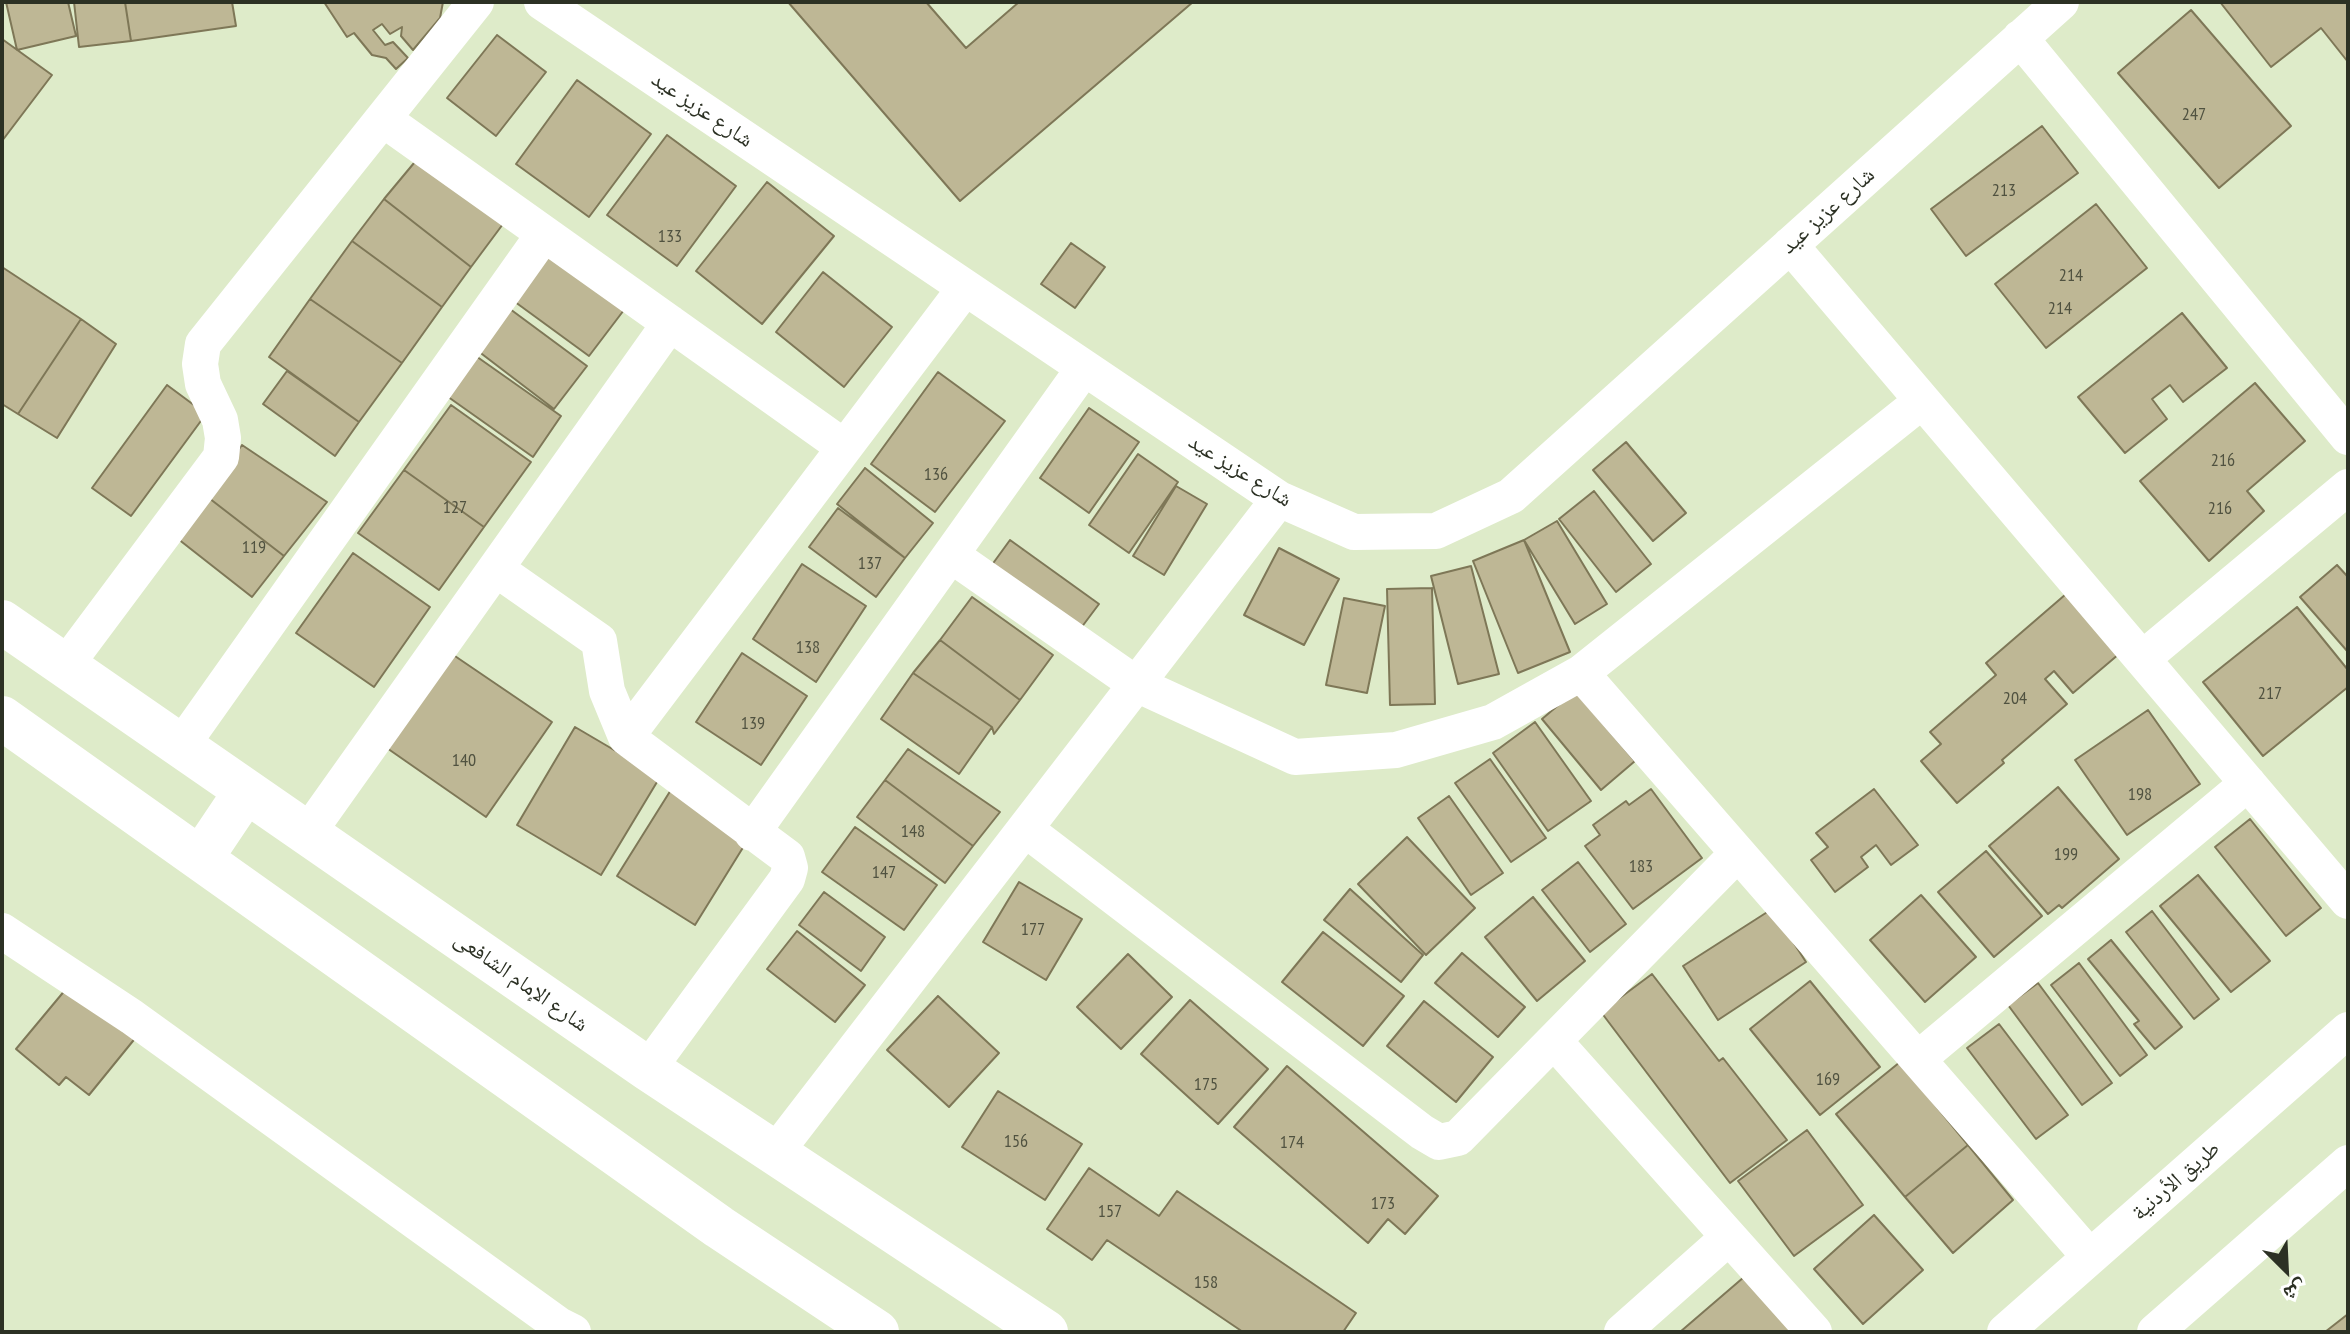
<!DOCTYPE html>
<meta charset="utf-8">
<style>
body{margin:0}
#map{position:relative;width:2350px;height:1334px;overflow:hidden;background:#deebc9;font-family:"PT Sans Narrow","Noto Naskh Arabic",sans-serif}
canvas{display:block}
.frame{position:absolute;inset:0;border:4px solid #2c3124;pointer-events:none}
.north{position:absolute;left:2246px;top:1230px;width:80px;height:80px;-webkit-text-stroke:6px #fff;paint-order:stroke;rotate:156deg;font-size:22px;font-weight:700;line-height:32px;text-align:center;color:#2c3124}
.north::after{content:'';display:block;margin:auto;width:28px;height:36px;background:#2c3124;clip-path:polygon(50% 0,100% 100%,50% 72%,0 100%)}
</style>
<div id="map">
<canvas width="2350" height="1334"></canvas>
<div class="frame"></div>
<div class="north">ش</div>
</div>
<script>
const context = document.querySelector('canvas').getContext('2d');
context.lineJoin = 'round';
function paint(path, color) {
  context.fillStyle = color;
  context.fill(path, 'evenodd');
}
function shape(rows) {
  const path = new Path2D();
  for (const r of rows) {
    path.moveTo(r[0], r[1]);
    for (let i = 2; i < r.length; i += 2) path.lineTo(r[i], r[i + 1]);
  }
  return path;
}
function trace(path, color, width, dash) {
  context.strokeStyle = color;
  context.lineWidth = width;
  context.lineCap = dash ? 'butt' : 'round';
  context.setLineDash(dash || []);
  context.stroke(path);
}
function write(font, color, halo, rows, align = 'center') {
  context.font = font + ' "PT Sans Narrow","Noto Naskh Arabic",sans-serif';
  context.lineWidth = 6;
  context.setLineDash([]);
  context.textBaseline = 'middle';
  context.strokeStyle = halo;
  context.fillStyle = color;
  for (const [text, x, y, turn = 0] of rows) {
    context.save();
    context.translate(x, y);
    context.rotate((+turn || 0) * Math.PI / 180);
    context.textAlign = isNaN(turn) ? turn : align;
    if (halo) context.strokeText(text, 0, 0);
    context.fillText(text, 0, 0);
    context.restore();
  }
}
const building = shape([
 [6,2,68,2,76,36,17,50,6,2],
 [74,2,125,2,131,41,79,47,74,2],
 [125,2,232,2,236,26,131,41,125,2],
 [324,2,443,2,440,18,413,50,401,36,402,27,390,34,382,24,373,30,385,45,393,42,408,58,396,69,386,58,372,55,354,33,347,37,324,2],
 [788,2,926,2,966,48,1019,2,1193,2,960,201,788,2],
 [2220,2,2348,2,2348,62,2321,28,2271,67,2220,2],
 [2191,10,2291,126,2219,188,2118,73,2191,10],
 [497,35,546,72,496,136,447,98,497,35],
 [2,39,52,75,2,141,2,39],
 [577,80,651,134,589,217,516,164,577,80],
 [2042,126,2078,173,1966,256,1931,209,2042,126],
 [667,135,736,186,677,266,607,215,667,135],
 [419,157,503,224,471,267,384,199,419,157],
 [767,182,834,236,762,324,696,271,767,182],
 [384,199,471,267,442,307,352,241,384,199],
 [2096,204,2147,268,2046,348,1995,284,2096,204],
 [352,241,442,307,402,363,310,299,352,241],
 [1071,243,1105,267,1075,308,1041,284,1071,243],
 [548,248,627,306,589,356,511,299,548,248],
 [2,267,81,319,18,414,2,404,2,267],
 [823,272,892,327,844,387,776,332,823,272],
 [310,299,402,363,359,422,269,357,310,299],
 [510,309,587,366,554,409,478,351,510,309],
 [2182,313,2227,368,2183,402,2170,385,2152,399,2167,419,2125,453,2078,397,2182,313],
 [81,319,116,344,57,438,18,414,81,319],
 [473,354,561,416,533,457,444,394,473,354],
 [287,371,359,422,335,456,263,404,287,371],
 [938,372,1005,421,935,512,871,464,938,372],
 [2255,383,2305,441,2247,491,2264,511,2209,561,2140,481,2255,383],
 [167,385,206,414,131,516,92,488,167,385],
 [451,405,531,462,484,527,404,470,451,405],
 [1089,408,1139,442,1089,513,1040,478,1089,408],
 [1626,442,1686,513,1653,541,1593,470,1626,442],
 [242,445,327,502,284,556,205,495,242,445],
 [1138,454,1178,482,1129,553,1089,525,1138,454],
 [865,468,933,523,905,558,837,504,865,468],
 [404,470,484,527,439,590,358,533,404,470],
 [1176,486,1207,504,1164,575,1133,556,1176,486],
 [1594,491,1651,564,1616,592,1559,519,1594,491],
 [205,495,284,556,252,597,173,535,205,495],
 [838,508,905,558,876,597,809,547,838,508],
 [1557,521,1607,604,1575,624,1524,540,1557,521],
 [1010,540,1099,604,1066,648,978,584,1010,540],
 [1524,540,1570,652,1518,673,1473,561,1524,540],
 [1279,548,1339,579,1304,645,1244,615,1279,548],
 [353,553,430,607,374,687,296,633,353,553],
 [802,564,866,606,816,682,753,639,802,564],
 [2337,565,2348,577,2348,652,2300,597,2337,565],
 [1471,566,1499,674,1458,684,1431,576,1471,566],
 [1432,588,1435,704,1390,705,1387,589,1432,588],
 [2066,594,2119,654,2073,693,2054,671,2045,679,2067,704,2002,760,2004,763,1957,803,1921,761,1941,744,1930,732,1996,675,1986,663,2066,594],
 [972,597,1053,655,1020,700,940,640,972,597],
 [1344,598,1385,606,1367,693,1326,685,1344,598],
 [2297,607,2348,670,2348,687,2263,756,2203,682,2297,607],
 [940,640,1020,700,994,734,992,727,913,673,940,640],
 [449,652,552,722,486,817,384,746,449,652],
 [742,653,807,696,761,765,696,722,742,653],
 [913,673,992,727,959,774,881,719,913,673],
 [1575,691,1635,761,1601,790,1542,719,1575,691],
 [2148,710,2200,784,2127,835,2075,760,2148,710],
 [1535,722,1591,801,1548,831,1493,753,1535,722],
 [575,727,660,777,601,875,517,825,575,727],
 [908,749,1000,812,973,846,885,780,908,749],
 [1490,759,1546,838,1511,862,1455,783,1490,759],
 [885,780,973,846,945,883,857,817,885,780],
 [674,785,752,833,695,925,617,876,674,785],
 [2058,787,2119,859,2062,908,2059,905,2048,914,1989,846,2058,787],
 [1651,789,1702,858,1633,909,1585,846,1600,835,1593,825,1626,801,1629,805,1651,789],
 [1874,789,1918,845,1891,865,1876,845,1861,857,1868,867,1835,892,1811,860,1828,847,1816,833,1874,789],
 [1449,796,1503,873,1471,895,1418,818,1449,796],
 [2250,819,2321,908,2286,936,2215,847,2250,819],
 [855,827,937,885,904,930,822,872,855,827],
 [1407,837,1475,908,1426,955,1358,884,1407,837],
 [1986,851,2042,916,1994,957,1938,892,1986,851],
 [1578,862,1626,924,1590,952,1542,890,1578,862],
 [2198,875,2270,961,2231,992,2160,906,2198,875],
 [1019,882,1082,919,1046,980,983,942,1019,882],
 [1350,889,1423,955,1401,982,1324,920,1350,889],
 [824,892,885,937,861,971,799,925,824,892],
 [1921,895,1976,957,1925,1002,1870,940,1921,895],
 [1533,897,1585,961,1537,1001,1485,937,1533,897],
 [1772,909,1806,962,1718,1020,1683,966,1772,909],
 [2152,911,2219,999,2194,1019,2126,932,2152,911],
 [797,931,865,985,835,1022,767,969,797,931],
 [1323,932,1404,996,1363,1046,1282,982,1323,932],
 [2111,940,2182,1027,2155,1049,2134,1024,2139,1021,2088,959,2111,940],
 [1462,953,1525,1007,1498,1037,1435,983,1462,953],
 [1128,954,1172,997,1121,1049,1077,1007,1128,954],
 [2079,963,2147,1055,2120,1076,2051,985,2079,963],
 [1652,974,1719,1061,1723,1058,1787,1140,1730,1183,1601,1012,1652,974],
 [1810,981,1880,1067,1820,1115,1750,1029,1810,981],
 [71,983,137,1036,89,1095,66,1077,59,1085,16,1049,71,983],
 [2038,983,2112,1083,2082,1105,2008,1005,2038,983],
 [938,996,999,1053,949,1107,887,1050,938,996],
 [1190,1000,1268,1069,1218,1124,1141,1054,1190,1000],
 [1424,1001,1493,1057,1456,1102,1387,1046,1424,1001],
 [1999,1024,2068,1115,2036,1139,1967,1048,1999,1024],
 [1900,1062,1968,1145,1905,1197,1836,1114,1900,1062],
 [1287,1066,1438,1196,1405,1234,1388,1219,1368,1243,1234,1127,1287,1066],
 [998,1091,1082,1144,1045,1200,962,1147,998,1091],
 [1807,1130,1863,1205,1794,1256,1738,1181,1807,1130],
 [1968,1145,2013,1200,1953,1253,1905,1197,1968,1145],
 [1089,1168,1159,1216,1177,1191,1356,1313,1343,1332,1243,1332,1107,1240,1092,1260,1047,1229,1089,1168],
 [1874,1215,1923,1270,1863,1324,1814,1269,1874,1215],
 [1751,1271,1803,1332,1680,1332,1751,1271],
 [2348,1314,2348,1332,2325,1332,2348,1314]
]);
paint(building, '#beb795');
trace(building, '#7e7757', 2);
trace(shape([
 [542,2,1279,499,1354,532,1436,531,1511,496,2061,2],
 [2020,38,2348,437],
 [383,119,844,447],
 [1790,245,2348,901],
 [951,555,1136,684,1295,757,1396,750,1493,722,1581,673,1922,401],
 [496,569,599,641,607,691,626,737,787,857,790,868,787,879,648,1069],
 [2142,659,2348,487],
 [65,666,221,457,223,438,220,420,203,384,200,364,203,344,476,2],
 [1581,673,2090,1257],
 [626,737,965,288],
 [181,746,544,234],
 [1025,829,1422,1132,1439,1142,1458,1138,1738,853],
 [752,833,1084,368],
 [307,834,670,323],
 [2,931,132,1017,559,1325,573,1332],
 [1554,1041,1814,1332],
 [1918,1059,2248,783],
 [775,1153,1279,499],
 [1622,1332,1729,1237],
 [2005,1332,2348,1030],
 [2155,1332,2348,1163]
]), '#fff', 36);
trace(shape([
 [2,622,648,1069,1046,1332],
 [2,718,719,1227,877,1332],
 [201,858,246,791]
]), '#fff', 44);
write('18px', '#505240', null, [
 ["247",2194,115],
 ["213",2004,191],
 ["133",670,237],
 ["214",2071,276],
 ["214",2060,309],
 ["216",2223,461],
 ["136",936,475],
 ["127",455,508],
 ["216",2220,509],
 ["119",254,548],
 ["137",870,564],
 ["138",808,648],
 ["217",2270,694],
 ["204",2015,699],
 ["139",753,724],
 ["140",464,761],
 ["198",2140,795],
 ["148",913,832],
 ["199",2066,855],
 ["183",1641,867],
 ["147",884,873],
 ["177",1033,930],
 ["169",1828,1080],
 ["175",1206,1085],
 ["156",1016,1142],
 ["174",1292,1143],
 ["173",1383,1204],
 ["157",1110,1212],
 ["158",1206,1283]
]);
write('22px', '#2c3124', '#fff', [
 ["شارع عزيز عيد",702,110,34],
 ["شارع عزيز عيد",1828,211,-42],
 ["شارع عزيز عيد",1240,471,32],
 ["شارع الإمام الشافعى",521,982,35],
 ["طريق الأردنية",2176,1181,-41]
]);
</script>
